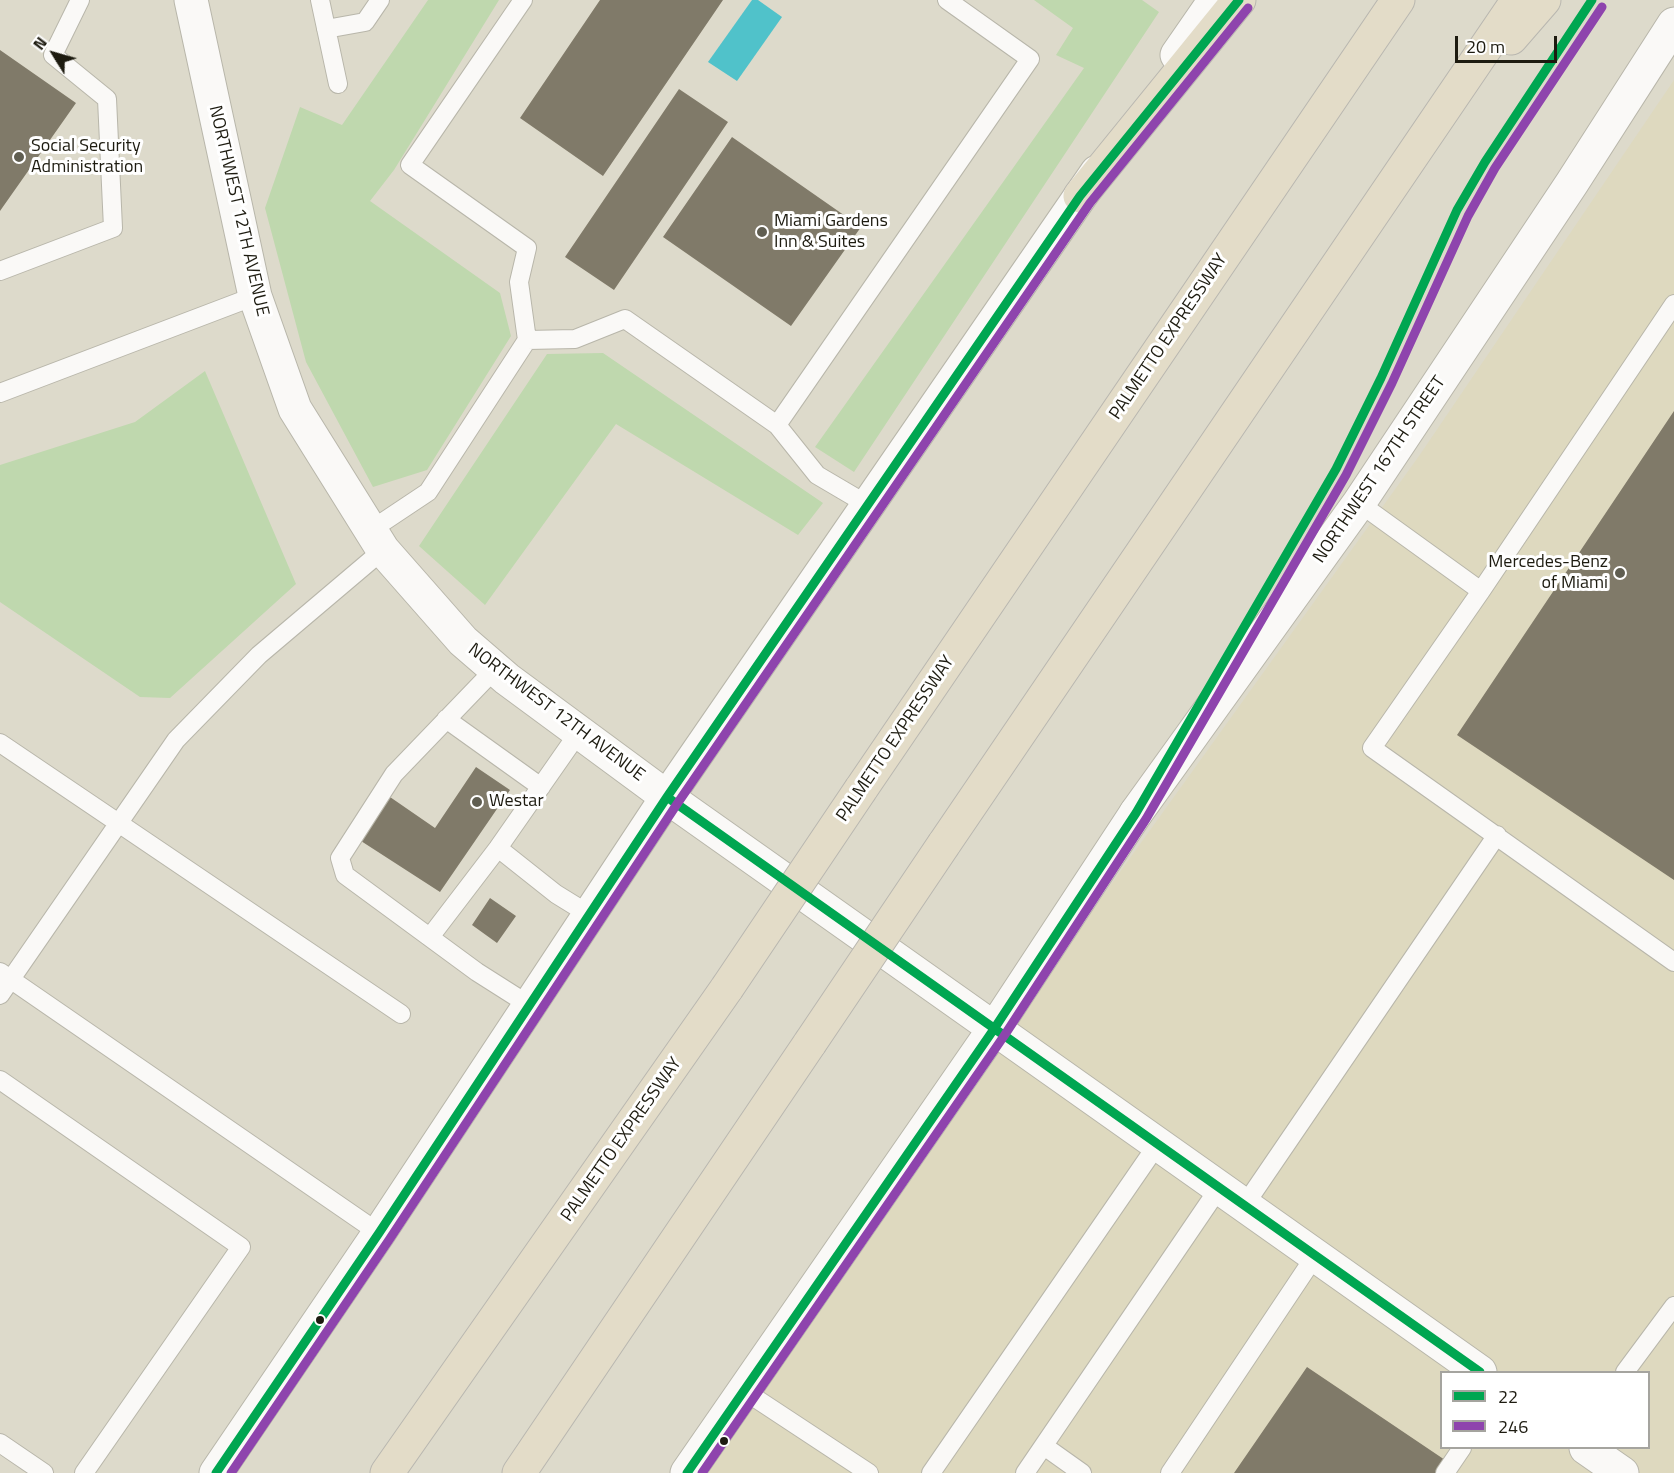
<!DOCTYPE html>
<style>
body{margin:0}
#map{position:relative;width:1674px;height:1473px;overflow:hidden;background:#dddacb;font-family:"Titillium Web",sans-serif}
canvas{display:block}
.legend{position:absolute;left:1440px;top:1371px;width:210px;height:78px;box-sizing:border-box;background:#fff;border:2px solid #a5a49f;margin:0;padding:8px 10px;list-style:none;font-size:18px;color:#1d1b10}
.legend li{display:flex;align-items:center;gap:12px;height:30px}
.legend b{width:30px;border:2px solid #a5a49f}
.north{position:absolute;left:24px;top:24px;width:60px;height:60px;-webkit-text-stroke:4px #fff;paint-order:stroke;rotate:307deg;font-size:16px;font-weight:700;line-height:24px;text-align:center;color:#1d1b10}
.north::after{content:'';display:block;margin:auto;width:21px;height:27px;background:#1d1b10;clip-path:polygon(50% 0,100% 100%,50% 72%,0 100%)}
.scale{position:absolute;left:1455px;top:36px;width:102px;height:27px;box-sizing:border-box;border:3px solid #1d1b10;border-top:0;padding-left:8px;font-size:18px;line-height:21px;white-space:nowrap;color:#1d1b10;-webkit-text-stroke:4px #fff;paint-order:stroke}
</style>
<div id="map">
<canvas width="1674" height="1473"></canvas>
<ul class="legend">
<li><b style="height:8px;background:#00a651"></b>22</li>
<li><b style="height:8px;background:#8e44ad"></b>246</li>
</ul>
<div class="north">N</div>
<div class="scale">20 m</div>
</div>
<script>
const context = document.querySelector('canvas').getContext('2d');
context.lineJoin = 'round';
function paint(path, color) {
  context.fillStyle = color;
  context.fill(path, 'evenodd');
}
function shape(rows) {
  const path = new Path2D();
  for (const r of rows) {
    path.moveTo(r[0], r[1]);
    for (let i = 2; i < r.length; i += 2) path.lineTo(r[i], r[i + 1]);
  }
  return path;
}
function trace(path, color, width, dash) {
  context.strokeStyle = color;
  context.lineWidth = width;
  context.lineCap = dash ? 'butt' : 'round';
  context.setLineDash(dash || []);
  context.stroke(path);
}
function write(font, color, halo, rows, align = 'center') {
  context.font = font + ' "Titillium Web",sans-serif';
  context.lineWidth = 6;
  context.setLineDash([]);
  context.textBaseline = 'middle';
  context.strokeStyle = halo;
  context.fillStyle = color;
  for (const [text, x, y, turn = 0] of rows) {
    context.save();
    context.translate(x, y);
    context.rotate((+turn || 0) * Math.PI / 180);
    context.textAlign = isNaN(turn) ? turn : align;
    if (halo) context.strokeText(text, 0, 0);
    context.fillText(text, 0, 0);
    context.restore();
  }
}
paint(shape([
 [1674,80,1674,1473,688,1473,1419,456],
 [1442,1372,1648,1372,1648,1448,1442,1448]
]), '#ded9bf');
paint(shape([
 [428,0,499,0,394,170,370,201,500,293,511,336,427,470,373,487,306,362,265,208,300,107,342,125],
 [1034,0,1142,0,1159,12,854,472,815,447,1084,68,1056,55,1073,28],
 [603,353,823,503,798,535,616,424,485,605,419,546,547,354],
 [205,371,296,584,170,698,140,697,0,602,0,465,135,422]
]), '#bfd8ae');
paint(shape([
 [752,0,758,0,782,17,737,81,708,62]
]), '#50c2ca');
paint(shape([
 [600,0,723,0,603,176,520,118],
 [0,50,76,103,0,211],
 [679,89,728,122,614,290,565,257],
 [732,137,861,227,791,326,663,237],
 [1674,411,1674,880,1457,735],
 [476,767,510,790,440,892,361,841,390,797,435,828],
 [490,898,516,916,497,943,472,925],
 [1307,1367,1445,1460,1436,1473,1234,1473]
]), '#807a69');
const lane = shape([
 [320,0,338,84],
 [523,0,410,165,527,248,519,282,527,340,575,339,625,319,777,425,817,475,868,505],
 [326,29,365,22,380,0],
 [0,271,113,228,107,99,53,55,80,0],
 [1674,304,1481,591,1372,748,1674,962],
 [0,393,255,296],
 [777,425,1030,59,947,0],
 [1359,503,1481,591],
 [371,530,428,492,527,340],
 [495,669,394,774,340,858,345,875,477,972,529,1005],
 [446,719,541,787],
 [0,743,401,1014],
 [498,848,556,894,590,915],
 [430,937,498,848,579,732],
 [0,972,379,1233],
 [0,995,176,740,259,655,383,550],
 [0,1080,241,1247,84,1473],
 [1244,1206,1497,835],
 [1625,1372,1674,1306],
 [743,1390,869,1473],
 [0,1443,44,1473],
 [1044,1446,1082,1473],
 [931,1473,1157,1145],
 [1025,1473,1219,1188],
 [1170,1473,1315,1256],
 [1445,1473,1462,1448]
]);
const street = shape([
 [1136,813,1359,503,1572,183,1674,24]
]);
const secondary = shape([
 [191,0,255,296,295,409,383,550,463,641,507,679,667,797,1480,1372],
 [1177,55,1215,0],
 [1586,1448,1622,1473],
 [216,1473,379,1233,667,797,1097,172],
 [687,1473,994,1029,1136,813]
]);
const highway = shape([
 [1511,38,1544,0],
 [1080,196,1239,0],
 [861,789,1398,0],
 [944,844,1518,0],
 [387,1473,727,988],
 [519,1473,810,1043]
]);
trace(lane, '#b8b6aa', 20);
trace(street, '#b8b6aa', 35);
trace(secondary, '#b8b6aa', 35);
trace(highway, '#b9b7b0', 35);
trace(lane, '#faf9f7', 18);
trace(street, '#faf9f7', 33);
trace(secondary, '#faf9f7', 33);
trace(highway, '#e3dcc8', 33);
const highwayBridge = shape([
 [727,988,861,789],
 [810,1043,944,844]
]);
trace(highwayBridge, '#b9b7b0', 35, []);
trace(highwayBridge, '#e3dcc8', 33);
trace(shape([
 [667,797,1480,1372],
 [216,1473,379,1233,667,797,1080,196,1239,0],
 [687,1473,994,1029,1136,813,1336,469,1381,378,1457,210,1485,162,1592,0]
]), '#00a651', 9);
trace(shape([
 [231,1473,389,1240,677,804,1090,203,1248,8],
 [702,1473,1004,1036,1146,819,1346,475,1392,383,1468,216,1495,168,1602,7]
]), '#8e44ad', 9);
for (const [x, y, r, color] of [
 [19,157,6,"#605e51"],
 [762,232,6,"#605e51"],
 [1620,573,6,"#605e51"],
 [477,802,6,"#605e51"],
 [320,1320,5,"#1d1b10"],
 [724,1441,5,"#1d1b10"]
]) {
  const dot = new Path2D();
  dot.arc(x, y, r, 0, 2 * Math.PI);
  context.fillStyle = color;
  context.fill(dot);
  trace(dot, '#fff', 2);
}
write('18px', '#1d1b10', '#fff', [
 ["Social Security",31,147],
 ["Administration",31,168],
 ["Miami Gardens",774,222],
 ["Inn & Suites",774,243],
 ["Mercedes-Benz",1608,563,"right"],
 ["of Miami",1608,584,"right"],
 ["Westar",489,802]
], 'left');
write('18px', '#1d1b10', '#fff', [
 ["NORTHWEST 12TH AVENUE",238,211,77],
 ["PALMETTO EXPRESSWAY",1169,337,-56],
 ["NORTHWEST 167TH STREET",1380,470,-56],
 ["NORTHWEST 12TH AVENUE",556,713,37],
 ["PALMETTO EXPRESSWAY",896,739,-56],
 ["PALMETTO EXPRESSWAY",622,1140,-55]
]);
</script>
